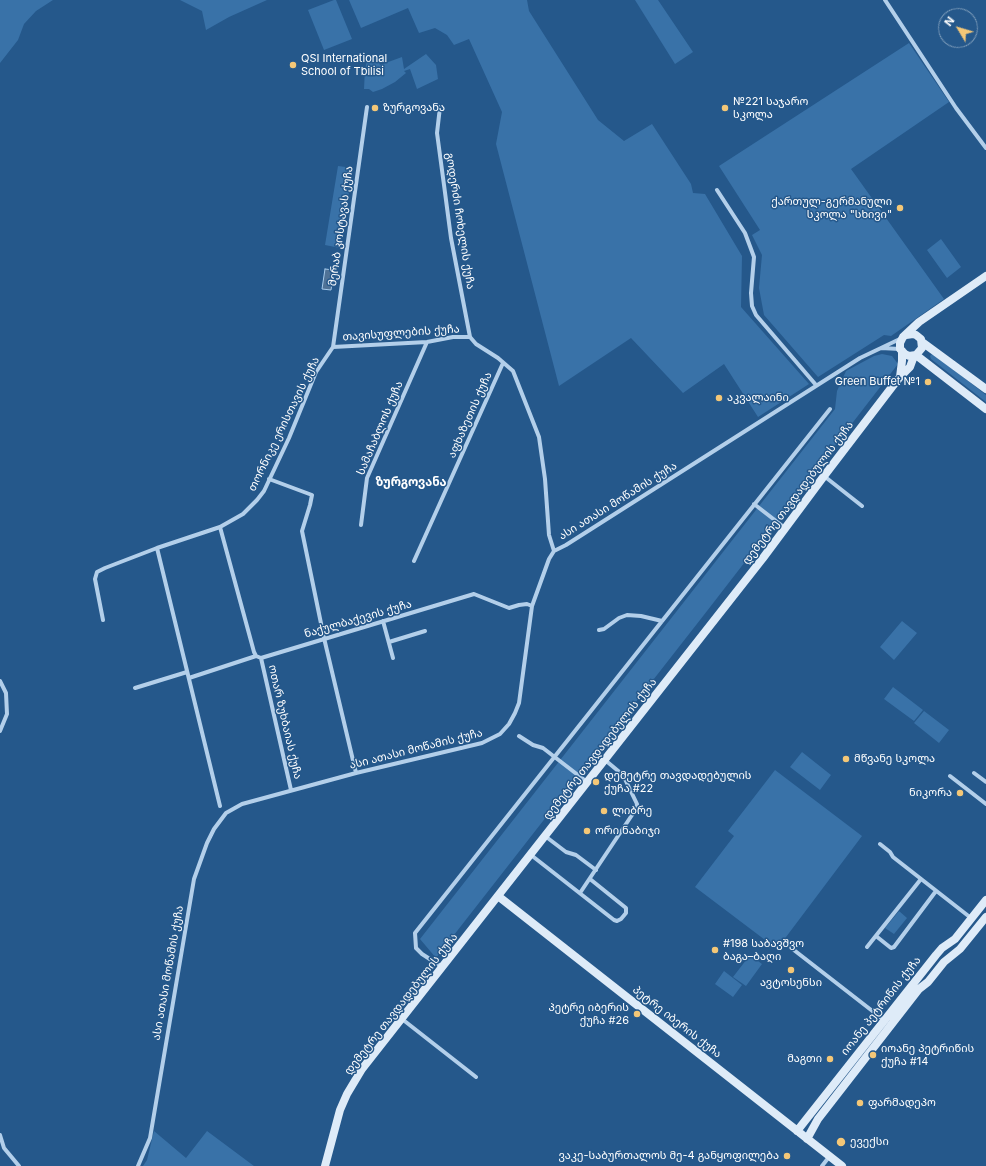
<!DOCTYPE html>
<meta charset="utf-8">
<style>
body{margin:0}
#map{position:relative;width:986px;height:1166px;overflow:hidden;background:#25588b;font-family:Inter,sans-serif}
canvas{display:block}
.north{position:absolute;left:938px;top:8px;width:40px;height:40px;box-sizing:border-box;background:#25588b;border:1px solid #7c9bb9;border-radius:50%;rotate:308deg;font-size:11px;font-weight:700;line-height:16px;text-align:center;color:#fff}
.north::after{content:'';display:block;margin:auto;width:14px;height:18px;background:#f4c777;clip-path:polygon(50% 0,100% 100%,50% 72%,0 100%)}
</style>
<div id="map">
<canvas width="986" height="1166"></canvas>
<div class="north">N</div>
</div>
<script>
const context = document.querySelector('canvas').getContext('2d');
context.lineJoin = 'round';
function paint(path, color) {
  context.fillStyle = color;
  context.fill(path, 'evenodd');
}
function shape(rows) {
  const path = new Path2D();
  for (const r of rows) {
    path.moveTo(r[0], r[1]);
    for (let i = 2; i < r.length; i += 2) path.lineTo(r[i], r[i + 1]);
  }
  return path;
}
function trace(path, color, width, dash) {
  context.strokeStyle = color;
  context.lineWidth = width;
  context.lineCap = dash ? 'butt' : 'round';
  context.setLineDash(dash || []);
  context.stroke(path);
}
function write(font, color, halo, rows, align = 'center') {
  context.font = font + ' Inter,"Noto Sans Georgian",sans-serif';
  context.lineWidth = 3;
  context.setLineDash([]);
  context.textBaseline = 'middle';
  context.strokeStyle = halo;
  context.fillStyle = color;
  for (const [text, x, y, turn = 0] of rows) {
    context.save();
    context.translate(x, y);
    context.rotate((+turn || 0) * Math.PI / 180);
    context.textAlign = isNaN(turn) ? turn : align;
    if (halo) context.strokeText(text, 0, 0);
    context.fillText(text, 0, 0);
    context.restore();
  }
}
paint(shape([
 [0,0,53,0,36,11,24,24,18,40,0,63],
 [180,0,267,0,229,17,206,30,202,11],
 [334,0,336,0,352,39,324,50,308,10],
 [349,0,527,0,529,11,598,120,624,141,652,124,691,184,693,193,705,194,742,256,741,307,809,384,758,417,724,364,683,393,631,338,559,386,496,144,502,112,469,39,454,45,447,35,435,28,419,33,408,8,361,28],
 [635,0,658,0,693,52,675,64],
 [909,43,949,102,851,169,944,299,891,336,884,335,818,377,764,315,759,288,762,255,752,235,760,230,719,166],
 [426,54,436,65,438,79,417,89,410,69,404,71,406,73,395,82,382,89,373,92,369,89,364,89,365,69,367,61,378,59,380,65,402,57,404,69],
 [338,166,353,168,340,248,325,245],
 [941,239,961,267,947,278,927,250],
 [882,354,892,356,898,364,707,611,436,958,420,939,835,409,837,391,846,371,874,356],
 [932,354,934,354,986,395,986,402,931,359,930,356],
 [902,621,917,633,894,660,880,647],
 [893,687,923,710,914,721,884,699],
 [924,711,949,730,939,743,914,723],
 [802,752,831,775,820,790,790,767],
 [775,770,862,836,777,949,695,887,734,836,728,831],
 [899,911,907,918,894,934,885,928],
 [750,955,762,964,746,986,733,977],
 [724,971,742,985,733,997,715,984],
 [154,1131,186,1158,207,1131,254,1166,143,1166,147,1160]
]), '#3972a8');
const water = shape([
 [325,269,334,270,331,290,322,289,325,269]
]);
paint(water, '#4f7296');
trace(water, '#a7cbeb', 1);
trace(shape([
 [885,0,956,108,986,148],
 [440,107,437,133,444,185,451,238,470,337],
 [717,190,745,233,754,257,751,293,752,306,756,315,816,385],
 [333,347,427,342,453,337,470,337,476,344,498,358,513,371,539,437,545,479,549,535,554,551],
 [881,348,900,349],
 [824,476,862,506],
 [269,479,312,495,310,505,302,531,324,638,356,773],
 [754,504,785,528],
 [361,525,367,478,427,342],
 [220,527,254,652,256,656],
 [157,548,220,806],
 [414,561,503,363],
 [103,620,95,579,97,572,105,568,157,548,220,527,243,514,257,500,264,491,289,438,316,372,333,347,367,107],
 [383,621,393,658],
 [599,630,604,629,619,618,627,615,641,616,662,621],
 [389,642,425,631],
 [261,658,291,790],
 [189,678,256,656,261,658,474,594,509,608,519,605,527,604,532,606],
 [0,681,6,693,7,714,0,731],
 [135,688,187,672],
 [519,736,533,745,543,748,587,782],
 [974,773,986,782],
 [950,776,986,804],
 [545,836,566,852,576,855,596,870],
 [880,844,890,852,893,857,971,918],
 [531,855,614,920,617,921,621,919,626,913,626,908,590,879],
 [580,893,636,809,637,804,623,775,605,760],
 [876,936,891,948,894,947,936,891],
 [790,947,884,1020],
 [867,947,921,879],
 [442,967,422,954,416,948,415,933,830,409],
 [402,1019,476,1077],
 [0,1135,4,1148,19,1166],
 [138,1166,150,1138,194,879,207,843,214,829,226,813,242,804,356,773,482,743,500,734,509,724,515,713,519,703,532,606,549,559,554,551,566,545,860,358,902,338],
 [822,1166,829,1157]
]), '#b3cfea', 4);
trace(shape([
 [906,335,913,334,916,335,921,339,922,348,916,355,909,356,905,354,900,349,900,343,903,337,919,322,986,276],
 [922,342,986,389],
 [916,355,986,409],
 [900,377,910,367,914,356],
 [498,896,842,1166],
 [797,1131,936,955,942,948,955,939,986,900],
 [807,1139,818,1119,919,989,928,982,944,962,960,949,986,917],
 [325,1166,340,1110,347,1094,362,1069,763,558,824,476,892,387,900,377,902,361,902,351]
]), '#deebf8', 8);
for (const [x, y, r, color] of [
 [293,65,4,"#f4c777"],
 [375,108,4,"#f4c777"],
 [725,108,4,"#f4c777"],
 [900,208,4,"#f4c777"],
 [928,382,4,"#f4c777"],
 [719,398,4,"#f4c777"],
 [846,759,4,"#f4c777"],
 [596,782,4,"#f4c777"],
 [960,793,4,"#f4c777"],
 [604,811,4,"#f4c777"],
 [587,831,4,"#f4c777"],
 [715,950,4,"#f4c777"],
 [791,970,4,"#f4c777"],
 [637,1014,4,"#f4c777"],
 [873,1055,4,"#f4c777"],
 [830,1059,4,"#f4c777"],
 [860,1103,4,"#f4c777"],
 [841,1142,5,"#f4c777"],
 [787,1156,4,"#f4c777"]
]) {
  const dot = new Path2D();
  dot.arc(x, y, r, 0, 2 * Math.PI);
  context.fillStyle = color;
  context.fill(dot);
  trace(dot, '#25588b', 1.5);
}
write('11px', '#fff', '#25588b', [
 ["QSI International",301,59],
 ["School of Tbilisi",301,72],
 ["№221 საჯარო",733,102],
 ["სკოლა",733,115],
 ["ზურგოვანა",383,108],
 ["ქართულ-გერმანული",892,202,"right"],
 ["სკოლა \"სხივი\"",892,215,"right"],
 ["Green Buffet №1",920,382,"right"],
 ["აკვალაინი",727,398],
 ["მწვანე სკოლა",854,759],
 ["დემეტრე თავდადებულის",604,776],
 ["ქუჩა #22",604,789],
 ["ნიკორა",952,793,"right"],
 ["ლიბრე",612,811],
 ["ორი ნაბიჯი",595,831],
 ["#198 საბავშვო",723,944],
 ["ბაგა–ბაღი",723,957],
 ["ავტოსენსი",791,983,"center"],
 ["პეტრე იბერის",629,1008,"right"],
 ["ქუჩა #26",629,1021,"right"],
 ["იოანე პეტრიწის",881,1049],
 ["ქუჩა #14",881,1062],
 ["მაგთი",822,1059,"right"],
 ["ფარმადეპო",868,1103],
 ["ევექსი",850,1142],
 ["ვაკე-საბურთალოს მე-4 განყოფილება",779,1156,"right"]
], 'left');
write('11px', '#fff', '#25588b', [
 ["გოდერძი ჩოხელის ქუჩა",460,221,81],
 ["მერაბ კოსტავას ქუჩა",341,226,-82],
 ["თავისუფლების ქუჩა",401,333,-4],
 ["აფხაზეთის ქუჩა",470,415,-66],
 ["თორნიკე ერისთავის ქუჩა",284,424,-64],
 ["სამაჩაბლოს ქუჩა",380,428,-67],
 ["დემეტრე თავდადებულის ქუჩა",798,493,-53],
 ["ასი ათასი მოწამის ქუჩა",618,501,-32],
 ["ნაქულბაქევის ქუჩა",358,619,-16],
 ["ოთარ ზუხბაიას ქუჩა",285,722,77],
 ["ასი ათასი მოწამის ქუჩა",416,749,-14],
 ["დემეტრე თავდადებულის ქუჩა",600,749,-52],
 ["ასი ათასი მოწამის ქუჩა",168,973,-80],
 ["დემეტრე თავდადებულის ქუჩა",401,1004,-52],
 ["იოანე პეტრიწის ქუჩა",881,1006,-52],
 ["პეტრე იბერის ქუჩა",677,1022,38]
]);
write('bold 12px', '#fff', '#25588b', [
 ["ზურგოვანა",411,482]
]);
</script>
